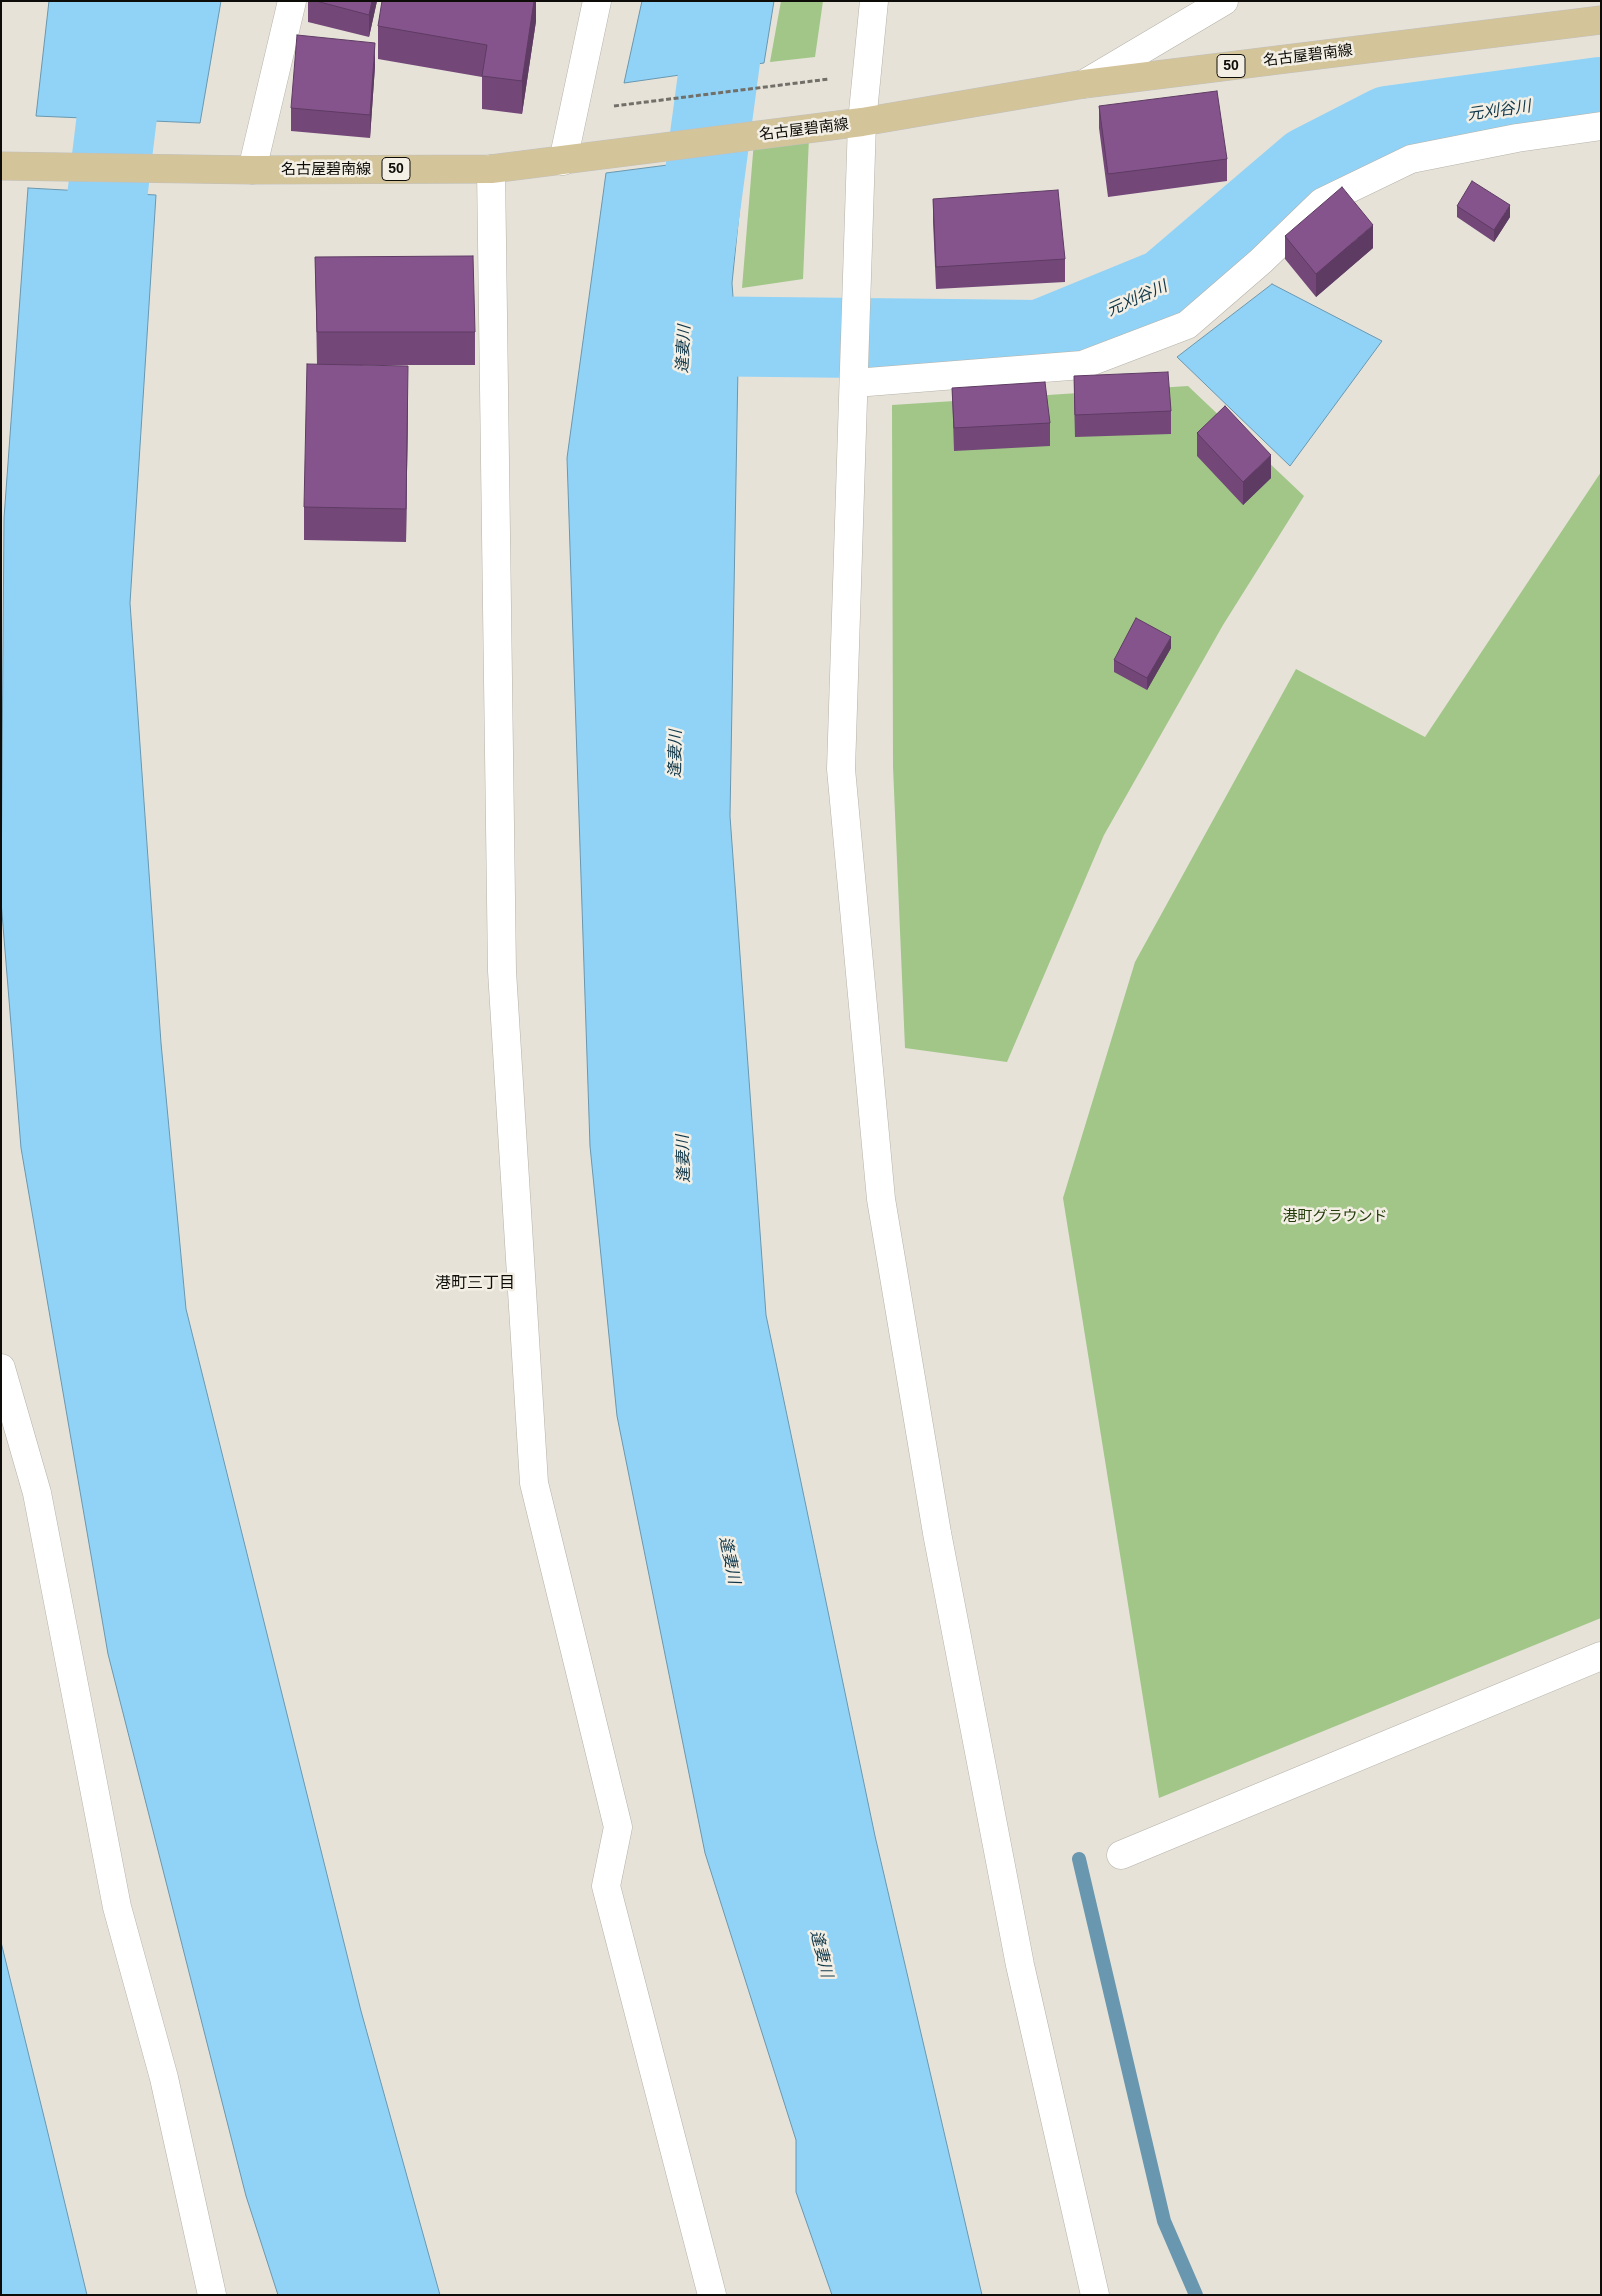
<!DOCTYPE html>
<meta charset="utf-8">
<style>
body{margin:0}
#map{position:relative;width:1602px;height:2296px;overflow:hidden;background:#e6e2d8;font-family:Helvetica,sans-serif}
canvas{display:block}
.frame{position:absolute;inset:0;border:2px solid #0d0c08;pointer-events:none}
</style>
<div id="map">
<canvas width="1602" height="2296"></canvas>
<div class="frame"></div>
</div>
<script>
const context = document.querySelector('canvas').getContext('2d');
context.lineJoin = 'round';
function paint(path, color) {
  context.fillStyle = color;
  context.fill(path, 'evenodd');
}
function shape(rows) {
  const path = new Path2D();
  for (const r of rows) {
    path.moveTo(r[0], r[1]);
    for (let i = 2; i < r.length; i += 2) path.lineTo(r[i], r[i + 1]);
  }
  return path;
}
function trace(path, color, width, dash) {
  context.strokeStyle = color;
  context.lineWidth = width;
  context.lineCap = dash ? 'butt' : 'round';
  context.setLineDash(dash || []);
  context.stroke(path);
}
function write(font, color, halo, rows, align = 'center') {
  context.font = font + ' Helvetica,"Noto Sans JP",sans-serif';
  context.lineWidth = 5;
  context.setLineDash([]);
  context.textBaseline = 'middle';
  context.strokeStyle = halo;
  context.fillStyle = color;
  for (const [text, x, y, turn = 0] of rows) {
    context.save();
    context.translate(x, y);
    context.rotate((+turn || 0) * Math.PI / 180);
    context.textAlign = isNaN(turn) ? turn : align;
    if (halo) context.strokeText(text, 0, 0);
    context.fillText(text, 0, 0);
    context.restore();
  }
}
paint(shape([
 [781,1,823,1,815,57,770,62],
 [809,137,803,279,742,288,754,141],
 [1188,386,1304,496,1223,625,1104,835,1007,1062,905,1048,893,767,892,405],
 [1601,472,1601,1618,1159,1798,1063,1198,1135,962,1296,669,1425,737]
]), '#a1c688');
const water = shape([
 [49,1,221,1,200,123,36,116,49,1],
 [642,1,774,1,764,63,624,83,642,1],
 [745,155,732,283,738,366,730,816,766,1315,875,1836,982,2295,832,2295,796,2192,796,2140,705,1853,617,1416,590,1146,567,458,606,173,745,155],
 [28,188,156,195,130,603,161,1043,186,1309,361,2011,440,2295,278,2295,246,2196,108,1654,21,1148,1,901,4,518,28,188],
 [1272,284,1382,341,1290,466,1177,357,1272,284],
 [1,1942,46,2125,87,2295,1,2295,1,1942]
]);
paint(water, '#91d3f7');
trace(water, '#6997af', 1);
trace(shape([
 [1079,1859,1164,2221,1196,2295]
]), '#6997af', 14);
trace(shape([
 [692,270,728,1],
 [94,304,131,1],
 [683,336,1040,340,1167,288,1310,166,1388,126,1601,97]
]), '#91d3f7', 80);
const street = shape([
 [874,1,862,122,841,769,881,1199,937,1533,1020,1965,1095,2295],
 [563,161,597,1],
 [491,169,502,971,534,1483,618,1827,606,1886,712,2295],
 [252,170,292,1],
 [855,383,1082,365,1187,325,1261,261,1322,202,1411,159,1517,138,1601,126],
 [1,1368,37,1493,117,1907,164,2078,212,2295],
 [1121,1855,1601,1656]
]);
const secondary = shape([
 [1084,84,1224,1]
]);
const primary = shape([
 [1,166,252,170,491,169,862,122,1084,84,1601,20]
]);
trace(street, '#b5b2a8', 29);
trace(secondary, '#b5b2a8', 29);
trace(primary, '#c0c0bf', 29);
trace(shape([
 [614,106,829,79]
]), '#726f68', 3, [5, 2.5]);
trace(street, '#fff', 28);
trace(secondary, '#fff', 28);
trace(primary, '#d4c499', 28);
paint(shape([
 [308,1,377,1,369,37,308,22],
 [536,1,536,21,522,114,482,109,482,77,378,59,378,26],
 [375,66,370,138,291,131,291,108],
 [1099,106,1227,159,1227,181,1108,197,1099,128],
 [933,199,1065,259,1065,282,936,289,933,221],
 [1457,206,1510,217,1494,242,1457,217],
 [1285,236,1373,248,1316,297,1285,259],
 [315,257,475,332,475,365,362,365,408,399,406,542,304,540,304,507,317,364],
 [1074,376,1171,411,1171,434,1075,437,1074,398],
 [952,388,1050,423,1050,446,954,451],
 [1197,433,1271,478,1243,505,1197,456],
 [1171,648,1147,690,1114,672,1114,660]
]), '#734879');
paint(shape([
 [372,1,377,1,369,37,369,15],
 [534,1,536,1,536,21,522,114,522,81],
 [375,43,375,66,370,138,370,115],
 [1510,205,1510,217,1494,242,1494,230],
 [1373,225,1373,248,1316,297,1316,274],
 [408,366,408,399,406,542,406,509],
 [1271,455,1271,478,1243,505,1243,482],
 [1171,637,1171,648,1147,690,1147,678]
]), '#5e3b63');
const building = shape([
 [316,1,372,1,369,15,316,1],
 [382,1,534,1,522,81,482,76,487,45,378,26,382,1],
 [297,35,375,43,370,115,291,108,297,35],
 [1217,91,1227,159,1108,174,1099,106,1217,91],
 [1472,181,1510,205,1494,230,1457,206,1472,181],
 [1342,187,1373,225,1316,274,1285,236,1342,187],
 [1058,190,1065,259,936,267,933,199,1058,190],
 [473,256,475,332,317,332,315,257,473,256],
 [307,364,408,366,406,509,304,507,307,364],
 [1168,372,1171,411,1075,415,1074,376,1168,372],
 [1045,382,1050,423,954,428,952,388,1045,382],
 [1225,406,1271,455,1243,482,1197,433,1225,406],
 [1136,618,1171,637,1147,678,1114,660,1136,618]
]);
paint(building, '#86548d');
trace(building, '#5e3b63', 1);
for (const [x, y, w] of [
 [1231,66,28],
 [396,169,28]
]) {
  const box = new Path2D();
  box.roundRect(x - w / 2, y - 11.5, w, 23, 4);
  context.fillStyle = '#f3efe5';
  context.fill(box);
  trace(box, '#0d0c08', 1);
}
write('bold 14px', '#0d0c08', null, [
 ["50",1231,66],
 ["50",396,169]
]);
write('15px', '#0d0c08', '#f3efe5', [
 ["名古屋碧南線",1308,56,-7],
 ["名古屋碧南線",804,130,-7],
 ["名古屋碧南線",326,170]
]);
write('15px', '#223b09', '#f3efe5', [
 ["港町グラウンド",1335,1217]
]);
write('italic 16px', '#11384a', '#f3efe5', [
 ["元刈谷川",1499,111,-8],
 ["元刈谷川",1137,299,-24],
 ["逢妻川",684,349,-87],
 ["逢妻川",676,754,-89],
 ["逢妻川",684,1159,-92],
 ["逢妻川",729,1560,78],
 ["逢妻川",821,1954,76]
]);
write('16px', '#0d0c08', '#f3efe5', [
 ["港町三丁目",475,1284]
]);
</script>
